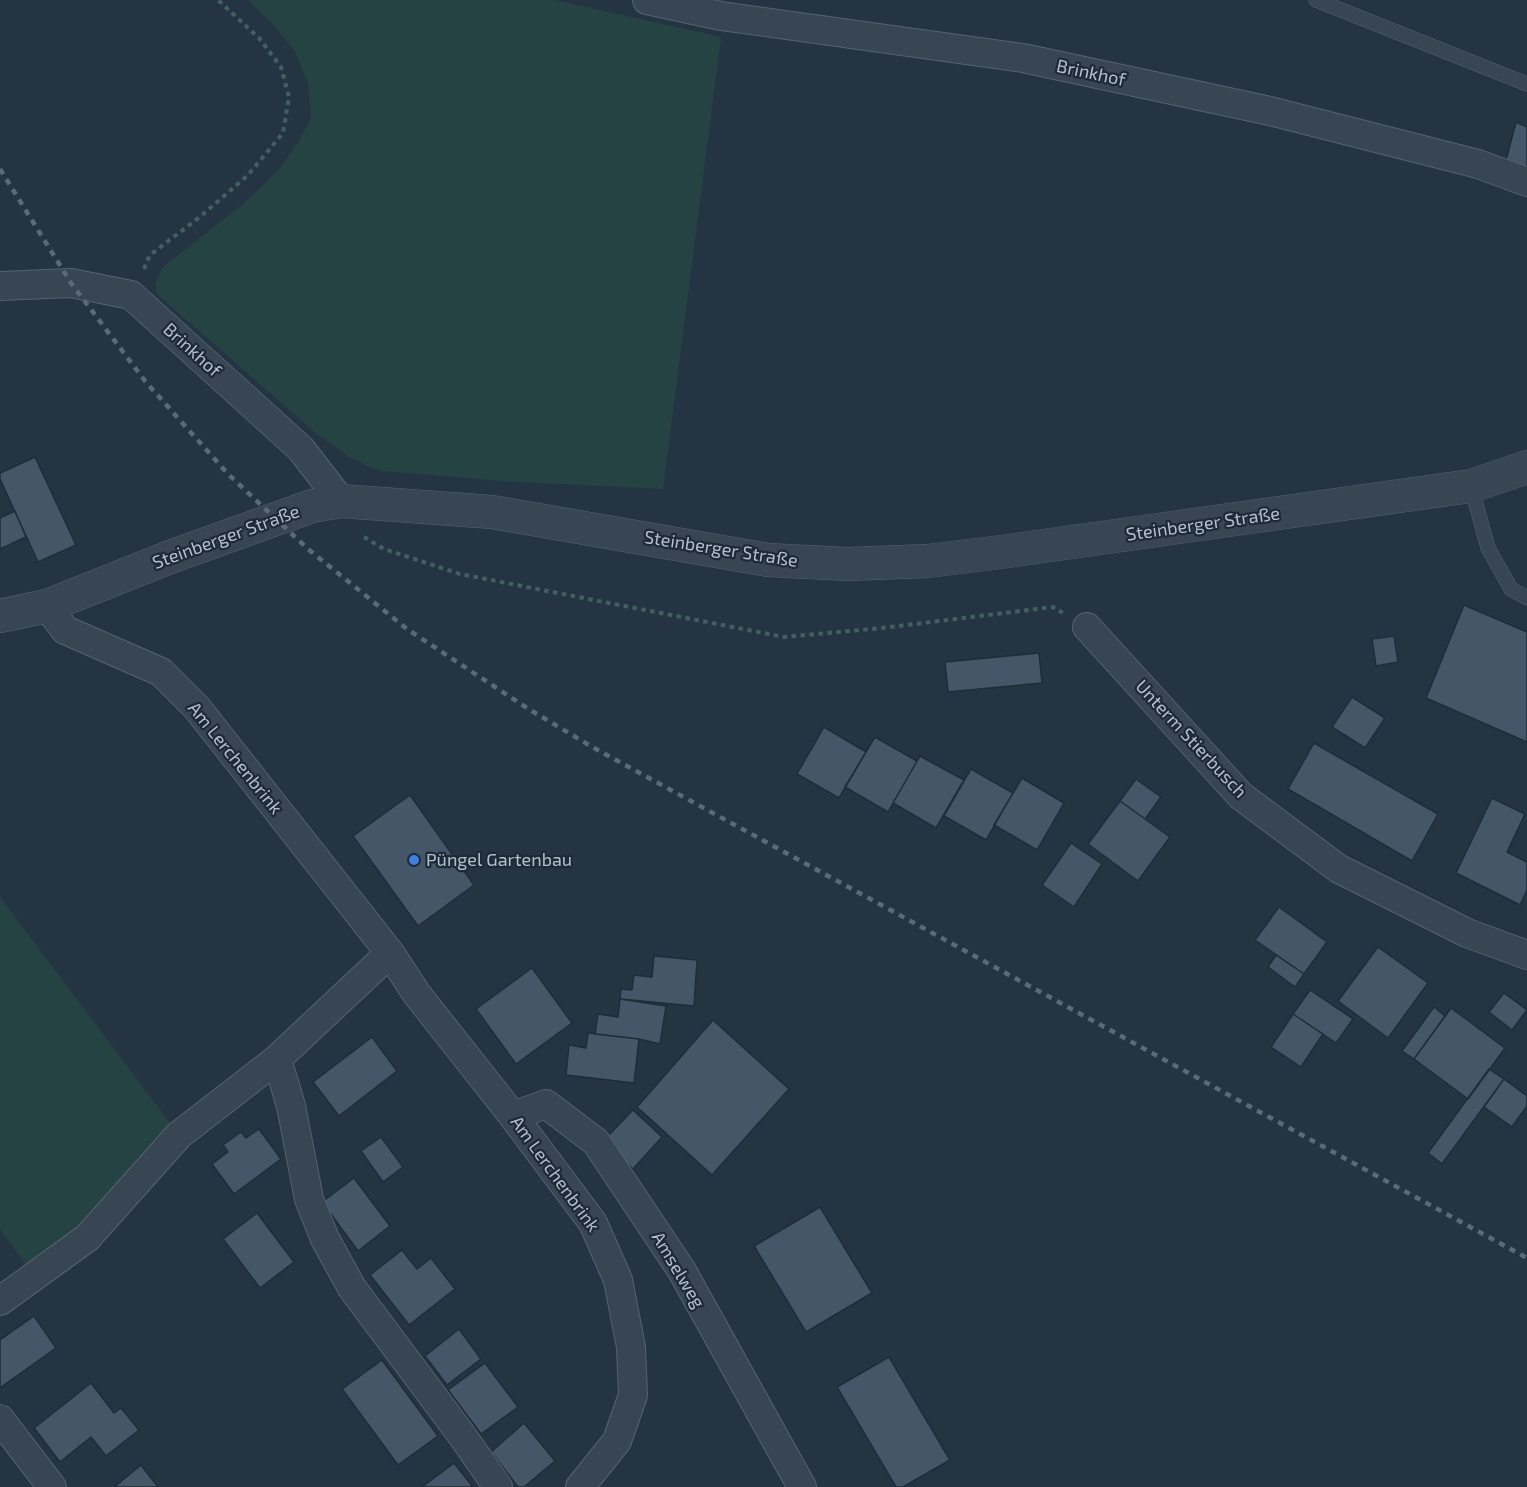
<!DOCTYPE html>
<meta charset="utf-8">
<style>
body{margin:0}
canvas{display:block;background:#243443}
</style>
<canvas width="1527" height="1487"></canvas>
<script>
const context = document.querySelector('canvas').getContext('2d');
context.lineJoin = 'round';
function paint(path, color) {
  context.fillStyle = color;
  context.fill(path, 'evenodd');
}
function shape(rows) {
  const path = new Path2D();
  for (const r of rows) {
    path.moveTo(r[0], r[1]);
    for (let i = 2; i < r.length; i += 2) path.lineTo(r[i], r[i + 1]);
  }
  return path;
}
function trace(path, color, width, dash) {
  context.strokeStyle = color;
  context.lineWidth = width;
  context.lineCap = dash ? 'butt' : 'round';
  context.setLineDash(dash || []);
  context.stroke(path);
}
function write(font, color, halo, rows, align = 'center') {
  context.font = font + ' "Exo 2",sans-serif';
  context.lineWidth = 4.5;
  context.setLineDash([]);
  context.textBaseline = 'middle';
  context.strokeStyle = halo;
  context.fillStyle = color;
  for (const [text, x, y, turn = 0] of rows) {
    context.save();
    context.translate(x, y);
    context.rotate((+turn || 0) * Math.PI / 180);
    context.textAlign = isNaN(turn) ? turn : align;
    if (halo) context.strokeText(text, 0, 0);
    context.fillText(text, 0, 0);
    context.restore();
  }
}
paint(shape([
 [248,0,554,0,721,37,663,489,502,481,383,471,367,466,350,457,317,434,157,294,155,284,162,268,242,205,278,171,299,141,311,118,308,84,295,51,272,23],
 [0,897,179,1135,34,1276,0,1229]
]), '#264344');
const building = shape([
 [1516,122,1527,127,1527,168,1506,160,1516,122],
 [35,457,76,545,38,562,0,479,0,473,35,457],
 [15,511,26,537,0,549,0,518,15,511],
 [1464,605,1527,632,1527,742,1426,698,1464,605],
 [1394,636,1398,662,1376,666,1372,639,1394,636],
 [1039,653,1042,683,948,692,945,662,1039,653],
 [1352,697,1385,718,1365,748,1332,727,1352,697],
 [824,727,866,752,839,798,797,774,824,727],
 [875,737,917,761,888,812,845,787,875,737],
 [1314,743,1438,814,1412,861,1288,789,1314,743],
 [920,756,964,780,936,828,893,803,920,756],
 [971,769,1013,793,986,840,944,816,971,769],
 [1022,778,1064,803,1037,850,994,825,1022,778],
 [1136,779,1161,797,1145,819,1120,801,1136,779],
 [410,795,474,885,418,926,353,836,410,795],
 [1492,798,1525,814,1507,852,1527,862,1527,890,1520,905,1456,873,1492,798],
 [1120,801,1170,837,1138,881,1088,844,1120,801],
 [1071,843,1102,864,1074,907,1042,885,1071,843],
 [1279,907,1327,942,1304,974,1255,940,1279,907],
 [1378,947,1428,983,1388,1038,1338,1001,1378,947],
 [1276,955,1304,974,1295,987,1268,967,1276,955],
 [654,956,697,960,694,1006,620,999,621,989,632,990,634,975,652,977,654,956],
 [532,968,572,1023,516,1064,476,1009,532,968],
 [1310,990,1353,1019,1336,1043,1293,1014,1310,990],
 [1504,993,1527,1010,1512,1030,1489,1012,1504,993],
 [620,999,666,1006,660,1044,639,1039,595,1034,598,1014,618,1017,620,999],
 [1434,1007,1445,1016,1414,1059,1402,1051,1434,1007],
 [1451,1008,1505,1048,1468,1099,1414,1059,1451,1008],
 [1293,1014,1323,1034,1301,1067,1271,1047,1293,1014],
 [713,1020,789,1089,712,1175,637,1107,713,1020],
 [588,1033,639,1039,634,1083,566,1075,569,1045,586,1048,588,1033],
 [372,1037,397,1071,339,1116,313,1082,372,1037],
 [1489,1069,1504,1079,1442,1164,1428,1153,1489,1069],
 [1504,1079,1527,1096,1527,1106,1512,1127,1484,1107,1504,1079],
 [633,1110,662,1137,633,1169,603,1141,633,1110],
 [259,1129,281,1159,234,1194,212,1164,228,1152,223,1145,241,1132,246,1138,259,1129],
 [381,1137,403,1167,383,1182,361,1151,381,1137],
 [354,1178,390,1226,358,1251,322,1202,354,1178],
 [820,1207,872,1293,806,1332,754,1246,820,1207],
 [257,1213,294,1262,260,1288,223,1239,257,1213],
 [402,1250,417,1269,431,1258,455,1289,409,1325,370,1275,402,1250],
 [34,1316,56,1348,0,1388,0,1340,34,1316],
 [459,1329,481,1359,447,1385,425,1356,459,1329],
 [889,1357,950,1460,903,1487,896,1487,837,1387,889,1357],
 [382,1360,438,1436,398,1465,342,1389,382,1360],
 [485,1363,518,1407,481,1434,448,1390,485,1363],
 [91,1383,114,1413,121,1408,139,1430,106,1456,91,1437,60,1462,34,1428,91,1383],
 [524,1423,555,1461,524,1487,518,1487,491,1452,524,1423],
 [454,1463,473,1487,422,1487,454,1463],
 [141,1465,158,1487,114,1487,141,1465]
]);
paint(building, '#445667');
trace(building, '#1f2c39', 1.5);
const service = shape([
 [1316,0,1527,84],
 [1471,486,1488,548,1511,589,1527,598]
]);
const minor = shape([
 [647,0,721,16,1023,58,1270,111,1478,164,1527,182],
 [0,286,71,283,131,295,301,449,341,501],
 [47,606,65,630,161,672,197,708,390,953,416,993,513,1116,593,1223,618,1280,631,1347,633,1395,617,1441,580,1487],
 [1087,627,1241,796,1339,869,1467,933,1527,955],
 [277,1059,291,1106,309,1199,325,1239,352,1288,461,1434,498,1487],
 [513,1116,546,1104,596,1142,682,1271,802,1487],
 [0,1301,87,1238,179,1135,277,1059,390,953],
 [0,1419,52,1487]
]);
const tertiary = shape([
 [0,616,47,606,170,557,312,506,341,501,492,512,768,560,847,564,928,561,1001,552,1471,486,1527,467]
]);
trace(service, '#56636f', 15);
trace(minor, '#56636f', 30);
trace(tertiary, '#56636f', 34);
trace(shape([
 [144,269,150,255,200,217,248,175,283,133,289,97,281,67,259,38,218,0],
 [364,537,384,549,460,574,784,637,882,628,1053,607,1063,613]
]), '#445f60', 4, [4.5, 4.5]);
trace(service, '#384552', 14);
trace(minor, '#384552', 28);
trace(tertiary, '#384552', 33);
trace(shape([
 [0,169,71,283,145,381,186,427,228,474,308,549,407,629,527,708,594,748,1527,1258]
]), '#5a6a79', 4.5, [6, 6]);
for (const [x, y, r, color] of [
 [414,860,6,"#3f7fe0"]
]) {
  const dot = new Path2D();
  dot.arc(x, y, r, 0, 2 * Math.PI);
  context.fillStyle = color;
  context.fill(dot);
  trace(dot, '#1d2a38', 2);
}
write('18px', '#b5c0cc', '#1d2a38', [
 ["Brinkhof",1091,73,12],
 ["Brinkhof",192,350,42],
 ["Steinberger Straße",1203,524,-8],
 ["Steinberger Straße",226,537,-20],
 ["Steinberger Straße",721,549,9],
 ["Unterm Stierbusch",1191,739,47],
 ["Am Lerchenbrink",235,758,51],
 ["Am Lerchenbrink",555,1174,54],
 ["Amselweg",678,1270,59]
]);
write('18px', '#b5c0cc', '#1d2a38', [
 ["Püngel Gartenbau",426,860]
], 'left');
</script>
